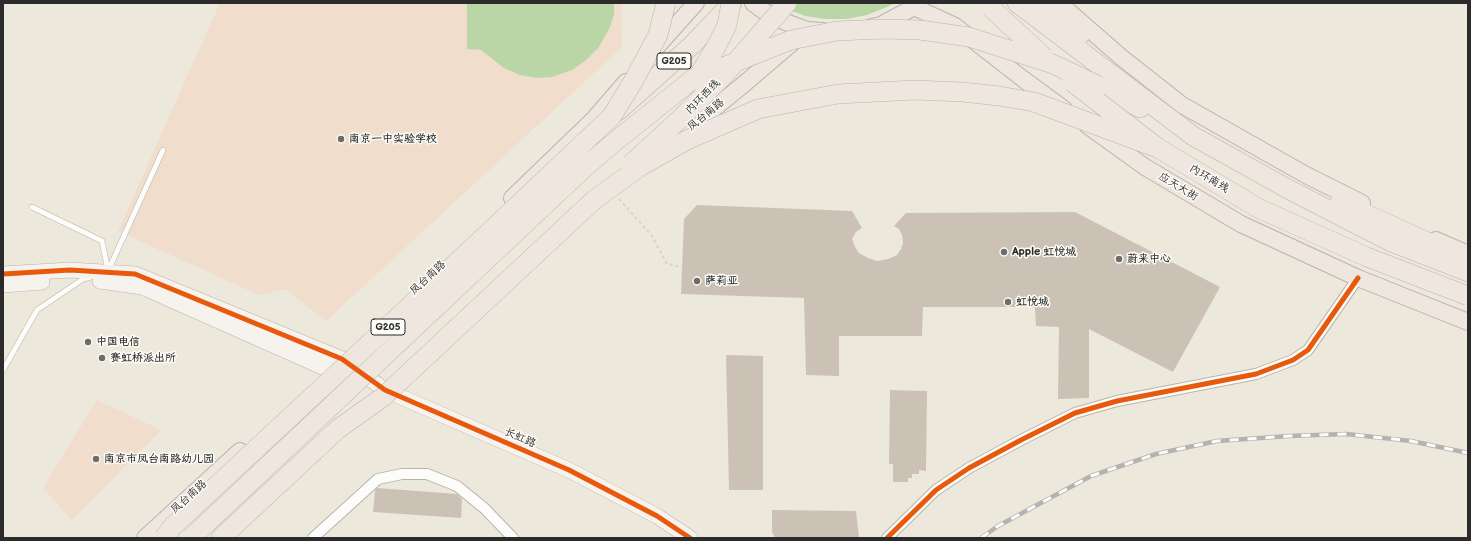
<!DOCTYPE html>
<meta charset="utf-8">
<style>
body{margin:0}
#map{position:relative;width:1471px;height:541px;overflow:hidden;background:#ede8dc;font-family:"Balsamiq Sans",sans-serif}
canvas{display:block}
.frame{position:absolute;inset:0;border:4px solid #2b2b2b;pointer-events:none}
</style>
<div id="map">
<canvas width="1471" height="541"></canvas>
<div class="frame"></div>
</div>
<script>
const context = document.querySelector('canvas').getContext('2d');
context.lineJoin = 'round';
function paint(path, color) {
  context.fillStyle = color;
  context.fill(path, 'evenodd');
}
function shape(rows) {
  const path = new Path2D();
  for (const r of rows) {
    path.moveTo(r[0], r[1]);
    for (let i = 2; i < r.length; i += 2) path.lineTo(r[i], r[i + 1]);
  }
  return path;
}
function trace(path, color, width, dash) {
  context.strokeStyle = color;
  context.lineWidth = width;
  context.lineCap = dash ? 'butt' : 'round';
  context.setLineDash(dash || []);
  context.stroke(path);
}
function write(font, color, halo, rows, align = 'center') {
  context.font = font + ' "Balsamiq Sans","LXGW WenKai TC",sans-serif';
  context.lineWidth = 3;
  context.setLineDash([]);
  context.textBaseline = 'middle';
  context.strokeStyle = halo;
  context.fillStyle = color;
  for (const [text, x, y, turn = 0] of rows) {
    context.save();
    context.translate(x, y);
    context.rotate((+turn || 0) * Math.PI / 180);
    context.textAlign = isNaN(turn) ? turn : align;
    if (halo) context.strokeText(text, 0, 0);
    context.fillText(text, 0, 0);
    context.restore();
  }
}
paint(shape([
 [220,3,621,3,622,47,326,321,285,289,259,295,118,231],
 [97,400,161,430,72,520,43,488]
]), '#f0ddcc');
paint(shape([
 [467,3,614,3,614,14,610,27,599,47,585,61,572,70,552,77,537,78,520,75,504,68,481,50,467,49],
 [776,3,894,3,887,7,867,15,847,19,825,19,805,16,785,8]
]), '#bad6a7');
paint(shape([
 [697,205,852,211,862,228,856,232,852,239,855,247,859,253,868,258,877,261,888,259,897,255,901,249,903,243,902,235,899,229,894,226,906,213,1075,212,1220,287,1173,372,1089,329,1089,398,1058,399,1059,327,1036,326,1035,307,923,307,922,336,839,336,839,376,806,375,804,298,681,294,684,219],
 [726,355,763,356,763,490,729,490],
 [890,390,927,391,926,471,919,470,919,474,912,474,912,478,908,478,908,482,893,482,893,464,889,464],
 [377,488,457,494,462,499,461,518,373,512,375,491],
 [772,510,856,511,859,538,775,538,772,532]
]), '#cbc2b5');
const lane = shape([
 [32,207,102,241,108,271],
 [108,271,163,150],
 [3,370,37,310,83,279,91,277]
]);
const street = shape([
 [313,538,378,479,402,474,427,474,457,486,484,508,513,538],
 [887,538,936,490,969,468,1021,440,1075,413,1117,401,1256,374,1293,360,1308,350,1358,278]
]);
const secondary = shape([
 [3,274,70,270,135,274,342,359,385,390,569,470,657,516,690,538],
 [100,281,142,287,329,370],
 [3,285,42,282]
]);
const primary = shape([
 [753,3,772,17,807,30,823,31],
 [1059,3,1121,57,1182,105,1306,175,1362,203],
 [914,7,955,26,1023,79,1064,109],
 [871,27,881,25,914,7,918,3],
 [654,50,696,3],
 [1088,126,1145,167,1241,224,1358,278,1468,322],
 [673,142,744,84,792,43],
 [512,198,594,119,626,82],
 [1436,240,1468,254],
 [145,538,240,451]
]);
const highway = shape([
 [1017,3,1193,136,1288,189,1391,242,1468,272],
 [1042,3,1079,36],
 [1099,86,1140,108],
 [618,111,691,46,732,3],
 [1340,202,1447,251],
 [221,538,338,429]
]);
trace(lane, '#b7b4ac', 6);
trace(street, '#b7b4ac', 12);
trace(secondary, '#b7b4ac', 16);
trace(primary, '#b7b4ac', 18);
trace(highway, '#b7b4ac', 20);
trace(shape([
 [619,199,652,236,667,264,682,267]
]), '#d4d4d0', 2, [3, 3]);
trace(lane, '#fcfcfa', 5);
trace(street, '#fcfcfa', 10);
trace(secondary, '#f6f3ef', 15);
trace(primary, '#eee6df', 16);
trace(highway, '#eee6df', 19);
const rail = shape([
 [981,538,998,526,1091,476,1156,454,1217,441,1289,436,1346,434,1411,441,1468,453]
]);
trace(rail, '#b4b3b2', 4.5);
trace(rail, '#fdfcf7', 3, [9]);
const highwayBridge = shape([
 [991,8,1044,57],
 [696,80,716,47,727,25,731,3],
 [1072,82,1158,148,1258,208,1367,257,1468,296],
 [631,164,682,117,727,72,787,3],
 [338,429,383,397,594,200,641,166,687,140,758,109,838,94,915,90,963,92,999,96,1034,102,1158,148],
 [164,538,173,526,485,236,612,116,634,80,658,35,666,3],
 [191,538,583,169,612,144,693,79,791,40,837,31,883,29,920,30,969,37,1053,64,1099,86]
]);
trace(highwayBridge, '#b7b4ac', 20, []);
trace(highwayBridge, '#eee6df', 19);
trace(shape([
 [3,274,70,270,135,274,342,359,385,390,569,470,657,516,690,538],
 [887,538,936,490,969,468,1021,440,1075,413,1117,401,1256,374,1293,360,1308,350,1358,278]
]), '#e8590c', 5);
for (const [x, y, r, color] of [
 [341,139,4,"#6f6d69"],
 [1004,252,4,"#6f6d69"],
 [1119,259,4,"#6f6d69"],
 [697,281,4,"#6f6d69"],
 [1008,302,4,"#6f6d69"],
 [88,342,4,"#6f6d69"],
 [102,358,4,"#6f6d69"],
 [96,459,4,"#6f6d69"]
]) {
  const dot = new Path2D();
  dot.arc(x, y, r, 0, 2 * Math.PI);
  context.fillStyle = color;
  context.fill(dot);
  trace(dot, '#fdfcf7', 1.5);
}
for (const [x, y, w] of [
 [674,61,34],
 [388,327,34]
]) {
  const box = new Path2D();
  box.roundRect(x - w / 2, y - 8, w, 16, 3);
  context.fillStyle = '#fdfcf7';
  context.fill(box);
  trace(box, '#2b2b2b', 1);
}
write('bold 10px', '#2b2b2b', null, [
 ["G205",674,61],
 ["G205",388,327]
]);
write('11px', '#2b2b2b', '#fdfcf7', [
 ["内环西线",703,97,-45],
 ["凤台南路",706,115,-39],
 ["内环南线",1209,179,31],
 ["应天大街",1178,187,31],
 ["凤台南路",428,278,-43],
 ["长虹路",520,438,24],
 ["凤台南路",189,497,-42]
]);
write('bold 11px', '#2b2b2b', '#fdfcf7', [
 ["南京一中实验学校",349,139],
 ["Apple 虹悦城",1012,252],
 ["蔚来中心",1127,259],
 ["萨莉亚",705,281],
 ["虹悦城",1016,302],
 ["中国电信",96,342],
 ["赛虹桥派出所",110,358],
 ["南京市凤台南路幼儿园",104,459]
], 'left');
</script>
